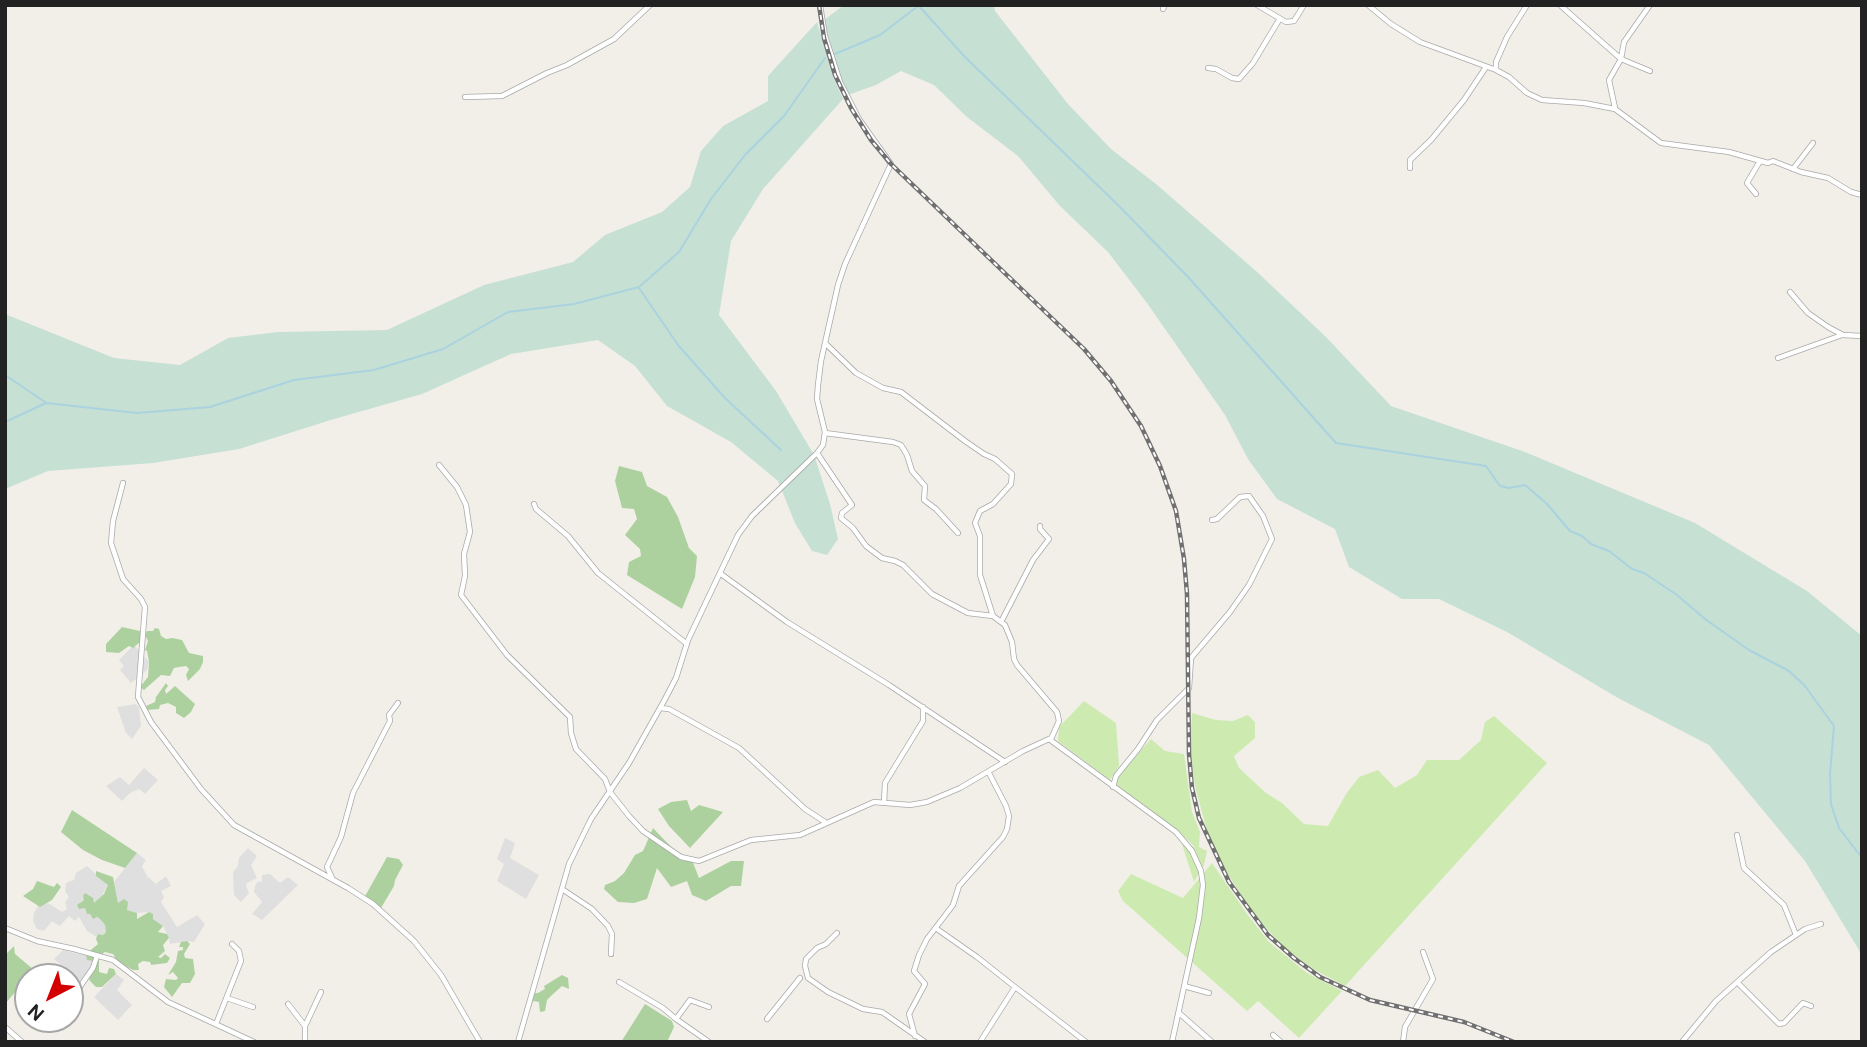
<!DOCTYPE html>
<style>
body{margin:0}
#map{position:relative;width:1867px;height:1047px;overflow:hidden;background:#f2efe9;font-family:"DM Sans",sans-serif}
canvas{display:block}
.frame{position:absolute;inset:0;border:7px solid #222;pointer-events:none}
.north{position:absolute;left:14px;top:963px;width:70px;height:70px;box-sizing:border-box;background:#fff;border:2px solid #a7a7a7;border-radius:50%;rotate:222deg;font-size:19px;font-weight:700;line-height:28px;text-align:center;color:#222}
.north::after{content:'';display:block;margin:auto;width:24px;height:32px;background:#d40000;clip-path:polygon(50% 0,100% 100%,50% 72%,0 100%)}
</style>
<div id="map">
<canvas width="1867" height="1047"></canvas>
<div class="frame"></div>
<div class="north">N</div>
</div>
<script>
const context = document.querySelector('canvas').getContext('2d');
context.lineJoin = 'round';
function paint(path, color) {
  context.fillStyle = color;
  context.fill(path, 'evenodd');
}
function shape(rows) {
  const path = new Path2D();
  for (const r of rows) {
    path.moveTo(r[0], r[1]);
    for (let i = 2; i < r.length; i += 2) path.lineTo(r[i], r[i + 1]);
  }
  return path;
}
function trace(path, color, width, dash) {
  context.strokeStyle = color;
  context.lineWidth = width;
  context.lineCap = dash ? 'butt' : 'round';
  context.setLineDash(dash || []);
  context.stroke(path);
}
paint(shape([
 [134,645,149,662,147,670,131,683,120,670,124,666,119,660],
 [136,704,139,708,141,726,132,739,126,733,117,707],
 [144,768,158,780,145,794,139,789,130,793,122,801,106,786,120,777,129,785],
 [505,838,515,843,510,858,539,875,526,899,497,881,504,864,497,859],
 [248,848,257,856,251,865,257,878,247,883,246,886,249,893,241,902,234,895,233,872,238,866,239,858],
 [137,853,146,860,142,866,147,876,156,884,166,876,171,886,161,891,164,897,161,902,177,927,197,915,205,924,194,942,187,941,170,944,169,938,163,926,153,919,149,912,137,913,126,910,127,906,122,902,118,903,114,882],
 [87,866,108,885,98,902,94,903,84,900,80,902,90,914,100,919,105,925,106,932,103,935,98,934,97,937,87,931,79,917,75,921,69,916,60,926,52,921,44,931,37,929,33,921,34,913,38,906,48,903,62,912,67,909,65,902,69,897,65,891,66,883,74,880,76,873],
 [270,874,280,883,288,877,298,885,262,920,252,914,262,902,254,892,255,886,258,881,262,882,262,875],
 [63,950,87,956,87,960,92,961,92,972,80,981,54,959],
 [116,974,124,980,117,990,132,1005,118,1020,94,997]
]), '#e0dfdf');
paint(shape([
 [1084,701,1116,723,1119,766,1110,780,1058,741,1059,727],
 [1192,713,1216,720,1233,721,1248,715,1255,722,1255,738,1234,756,1239,768,1266,793,1282,803,1304,824,1328,826,1346,794,1359,777,1378,770,1395,788,1417,775,1427,760,1459,760,1481,740,1485,722,1494,716,1547,763,1345,986,1313,969,1284,947,1265,927,1242,897,1216,855,1210,842,1195,786,1190,745],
 [1151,739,1165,751,1184,754,1192,812,1200,832,1199,847,1207,851,1204,865,1194,882,1182,844,1195,847,1179,832,1115,789,1117,777],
 [1212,863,1247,914,1269,942,1307,973,1342,991,1299,1038,1258,1001,1247,1011,1123,901,1118,891,1131,874,1183,898]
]), '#cdebb0');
paint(shape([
 [619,466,642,472,647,486,667,497,678,517,689,548,697,556,695,577,682,609,627,575,629,562,641,556,640,549,625,535,637,519,634,509,622,508,615,481],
 [122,627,140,631,140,642,133,648,129,646,119,653,106,652,106,644],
 [155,628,159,629,161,636,166,639,172,638,182,640,189,653,203,656,203,662,200,669,188,681,186,675,189,669,186,666,179,667,174,668,170,676,161,675,144,690,140,687,148,677,149,662,147,651,145,650,148,641,145,635,147,631,153,631],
 [166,683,168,686,165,690,166,694,175,686,195,704,191,712,184,718,176,713,176,707,168,703,160,705,159,709,147,710,146,706,155,702,156,697],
 [687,800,691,811,699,805,723,812,690,848,669,826,658,809,671,802],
 [72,810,137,853,125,868,102,860,83,850,61,832],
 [653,828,677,853,692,860,699,878,731,861,744,861,741,886,731,886,706,901,692,895,687,881,671,887,657,868,647,899,634,903,618,902,604,889,605,885,615,881,624,873,635,855,643,851],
 [387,857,399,859,403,865,395,880,394,886,381,908,364,898],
 [96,871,113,877,118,903,124,899,128,902,127,910,137,913,137,919,149,912,153,914,153,919,163,926,158,932,167,934,169,938,163,945,165,951,158,957,161,958,165,954,170,958,167,963,151,965,150,962,143,961,138,964,139,970,133,970,118,962,113,954,105,952,99,956,99,972,107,974,109,968,114,969,116,974,102,987,96,987,90,981,88,976,92,972,92,961,87,960,86,954,98,944,96,939,98,934,103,935,106,932,105,925,100,919,97,917,93,919,90,914,87,914,85,908,79,909,77,905,84,900,83,896,85,893,93,898,94,903,104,894,108,885,96,876],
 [37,881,54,887,57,883,61,887,52,900,40,907,23,896,33,889],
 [187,941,190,944,184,954,185,958,193,959,195,974,190,983,182,983,172,997,164,987,166,979,176,980,178,978,173,972,168,975,176,962,178,951,183,950,183,947,179,947,181,942],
 [14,946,15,954,34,970,5,1004,5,955],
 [562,975,568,978,569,989,562,986,552,995,547,1000,545,1011,540,1012,539,1002,533,1001,531,1007,527,1006,530,993,538,993,545,989,544,986],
 [645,1004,672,1021,674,1027,667,1042,621,1042]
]), '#add19e');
paint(shape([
 [844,5,994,5,995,11,1068,104,1111,149,1156,184,1256,271,1326,337,1391,406,1525,452,1695,523,1807,591,1862,636,1862,955,1805,861,1709,745,1618,698,1507,632,1439,599,1402,599,1349,567,1335,529,1277,499,1248,459,1225,415,1147,303,1108,252,1060,206,1018,156,967,117,934,85,901,71,876,85,848,95,838,74,824,20],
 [817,22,833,77,843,99,763,189,731,241,719,315,776,391,814,455,830,504,838,539,827,555,812,551,795,523,778,481,731,442,667,406,635,366,598,340,511,354,422,394,334,419,239,449,153,463,48,471,5,489,5,314,114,358,180,365,228,338,278,332,387,330,484,285,573,262,605,235,662,212,690,187,701,151,723,126,768,101,768,76]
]), '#c6e0d4');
trace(shape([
 [919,6,964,56,1119,206,1189,278,1336,443,1486,466,1500,486,1509,488,1525,485,1547,504,1570,531,1582,536,1591,544,1609,551,1632,569,1644,573,1677,595,1705,619,1749,650,1789,671,1805,686,1834,726,1830,774,1831,804,1839,828,1862,858],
 [835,54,880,35,918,6],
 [639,288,678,345,725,398,781,450],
 [5,375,45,402],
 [5,422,46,403,137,413,210,407,294,380,374,370,443,349,508,312,574,304,639,287,679,252,711,199,745,155,784,116,825,58]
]), '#aad3df', 2);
const minor = shape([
 [1257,5,1286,22,1294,21,1304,5],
 [1368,5,1391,24,1420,42,1496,70,1509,77,1527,93,1542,100,1584,103,1615,109,1661,143,1729,152,1768,163,1773,161,1801,172,1828,178,1851,192,1862,195],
 [1560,5,1621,59,1609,80,1615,108],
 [1650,5,1624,42,1621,59,1650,71],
 [1163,9,1165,5],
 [1208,68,1216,69,1232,78,1239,79,1253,63,1279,20],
 [1496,69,1496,62,1507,37,1527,5],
 [465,97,502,96,547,73,567,65,614,39,650,5],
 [1410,168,1410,160,1431,140,1464,100,1486,67],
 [1793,169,1813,143],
 [1756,194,1747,183,1760,161],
 [1790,292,1808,313,1828,327,1843,335,1862,336],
 [826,344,856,373,883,388,901,392,965,441,984,454,995,459,1012,474,1011,484,993,504,980,511,975,523,980,536,980,575,993,616],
 [1778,358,1842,335],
 [825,433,893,442,901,445,907,455,912,471,925,486,924,500,936,509,958,533],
 [817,453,852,505,842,513,841,518,853,528,866,546,882,558,895,561,903,565,932,594,968,613,993,616,1005,625,1012,642,1014,659,1017,665,1057,712,1059,721,1051,739],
 [439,465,457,487,466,505,470,532,464,554,465,576,461,595,507,655,570,717,571,733,576,749,605,779,610,792,629,816,643,831,681,857,699,861,751,840,800,835,874,802,910,805,927,802,960,788,1023,751,1049,739,1176,832,1192,851,1201,871,1203,885,1199,918,1172,1042],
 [123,483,113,521,111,543,123,579,141,599,145,607,138,697,151,722,201,789,234,825,348,888,373,904,414,941,441,975,480,1042],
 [534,504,536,509,568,536,598,573,687,644],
 [721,574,787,622,889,685,1005,762],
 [1001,622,1033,560,1049,539,1040,529,1040,526],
 [660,708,669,709,739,748,805,809,825,822],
 [1113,787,1116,776,1138,749,1157,720,1189,688,1191,658,1230,612,1249,585,1272,539,1263,516,1249,496,1240,497,1217,519,1212,520],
 [884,803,885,783,923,721,923,707],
 [1737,835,1744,868,1784,905,1796,935],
 [332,878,327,867,341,837,353,793,390,721,389,715,398,703],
 [562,889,592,909,608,926,612,934,611,954],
 [5,928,37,941,74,949,113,960,168,1002,254,1042],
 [937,929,977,957,1015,987,980,1042],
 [837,933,826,944,817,948,806,959,805,966,808,978,828,992,863,1009,882,1012,925,1042],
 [619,982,663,1008,676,1019],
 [1738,983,1779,1024,1784,1023,1803,1003,1811,1006],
 [1184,986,1209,993],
 [1015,987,1086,1042],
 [227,998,253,1007],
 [70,1001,93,968,97,956],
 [288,1004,305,1026],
 [709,1007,690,1000,676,1019,709,1042],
 [1179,1013,1212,1042],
 [767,1019,800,978],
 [216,1024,241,961,239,951,232,944],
 [5,1027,22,1042],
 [1273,1035,1281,1042],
 [915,1036,909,1014,925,984,914,971,919,955,927,939,953,905,959,886,1003,837,1007,829,1009,816,1006,806,989,773],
 [305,1042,305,1026,321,992],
 [518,1042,569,864,591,819,629,763,664,701,676,678,688,640,738,535,752,516,817,453,823,445,825,432,817,399,818,385,821,361,838,285,845,264,891,164,859,119,840,82,825,36,820,5],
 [1403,1042,1405,1027,1433,979,1423,952],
 [1682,1042,1716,1001,1771,952,1805,929,1821,924]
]);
trace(minor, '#a9a9a9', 6);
trace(minor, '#fff', 4.5);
const rail = shape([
 [819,5,824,38,835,75,851,108,871,140,891,164,1084,349,1111,381,1141,426,1160,466,1176,511,1184,559,1187,594,1189,754,1192,788,1199,818,1229,882,1268,935,1294,958,1320,977,1370,1000,1464,1022,1514,1042]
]);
trace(rail, '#707070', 4.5);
trace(rail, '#fff', 2, [5]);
</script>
